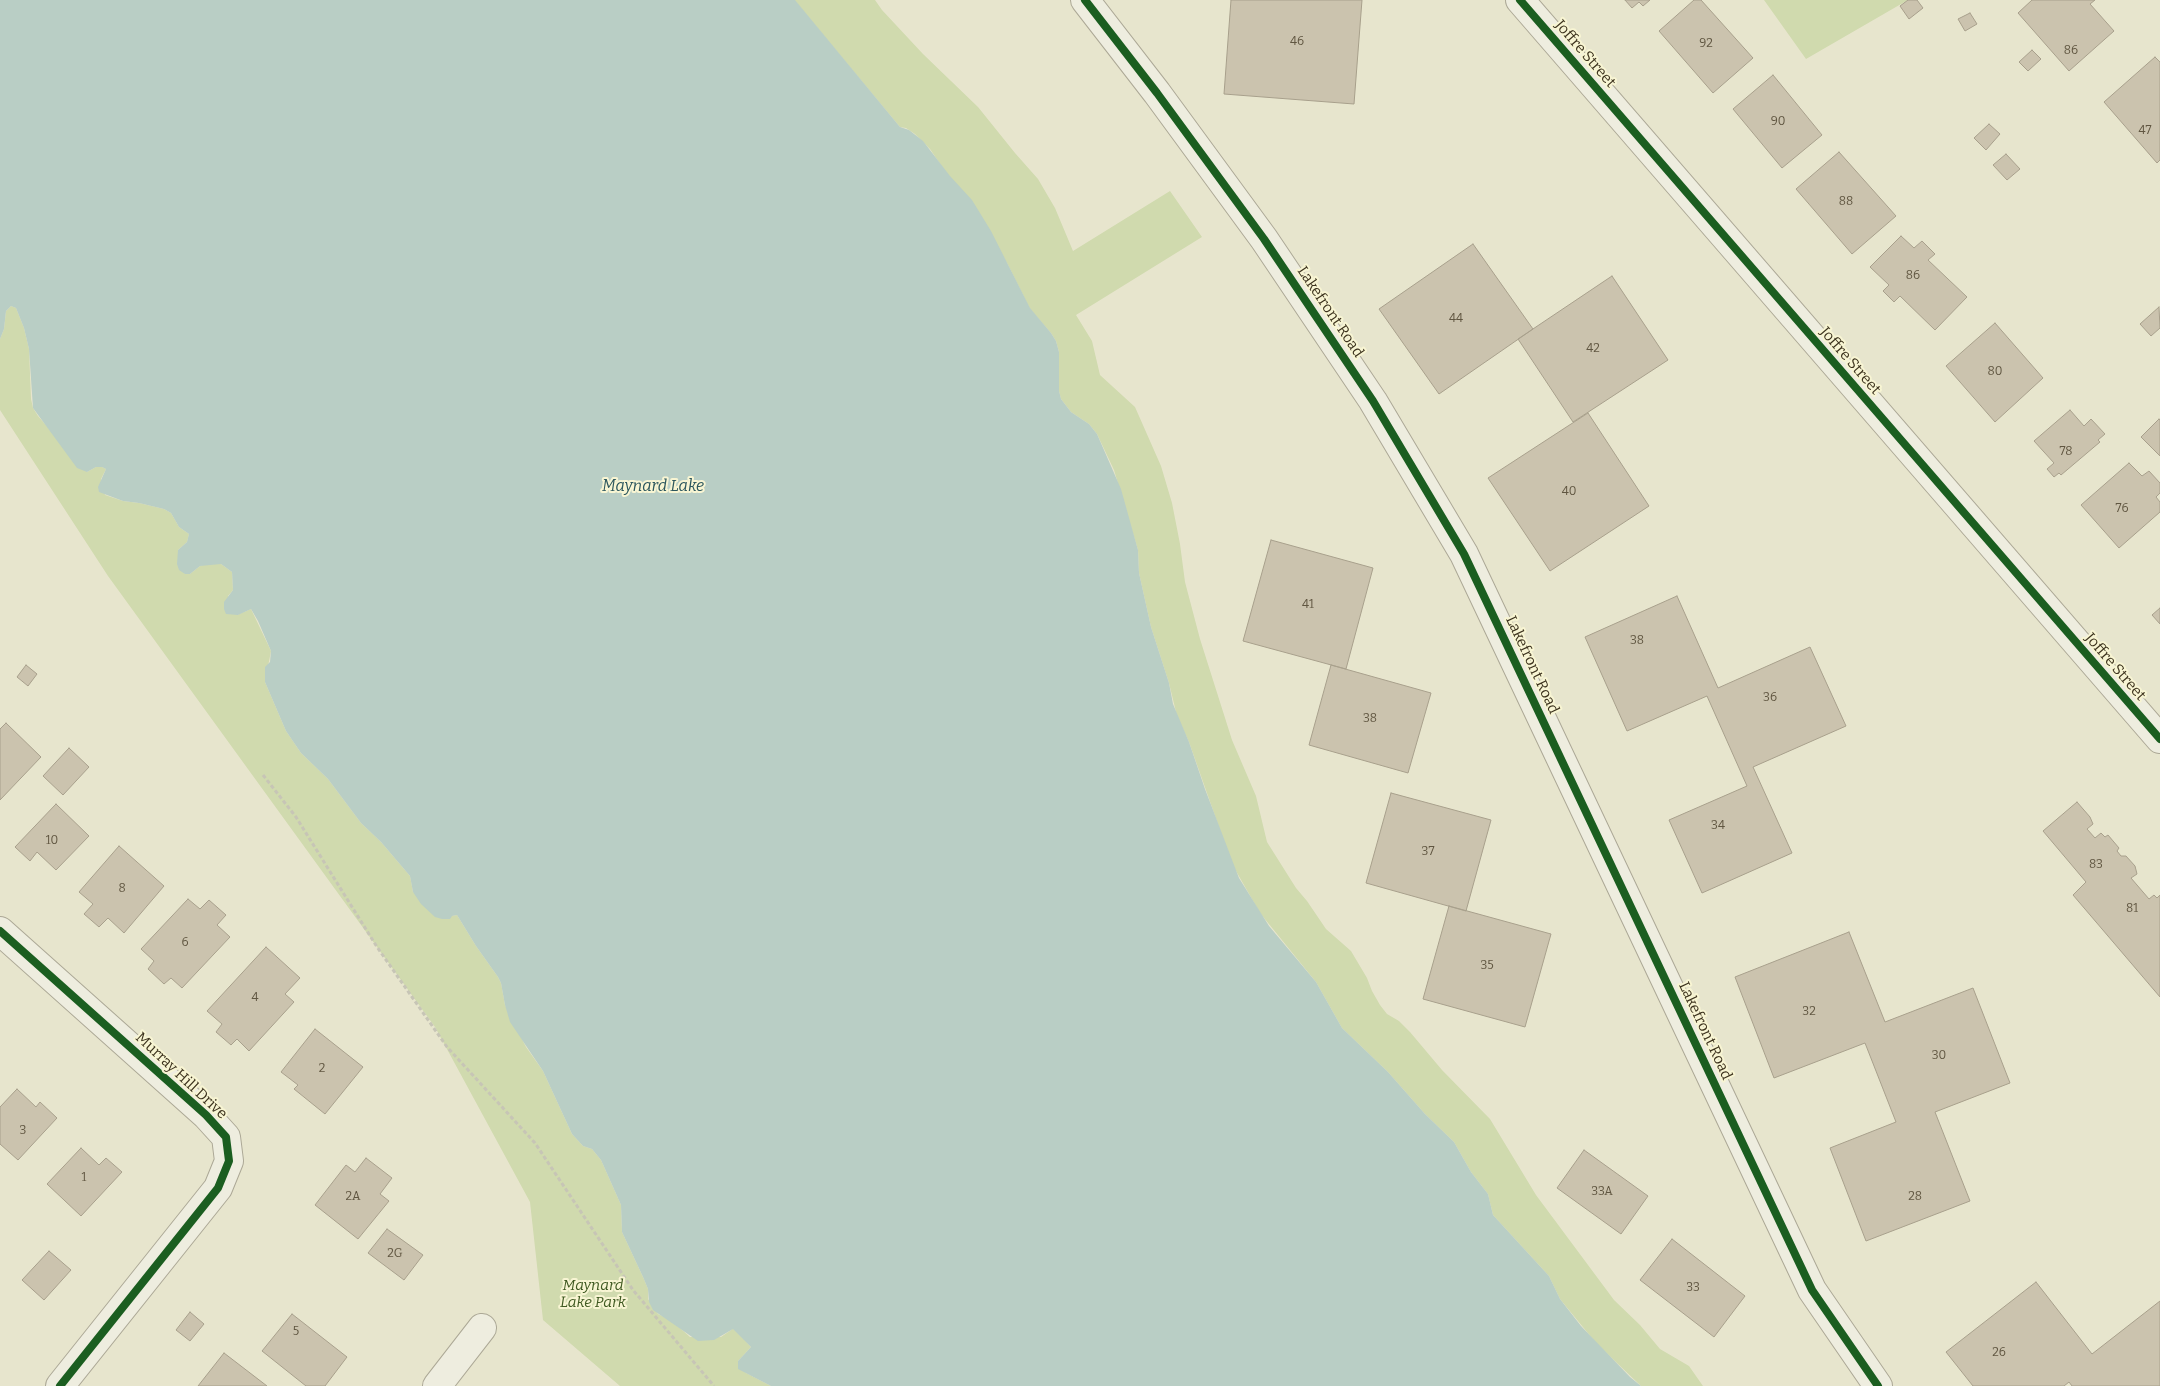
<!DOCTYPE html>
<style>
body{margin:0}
canvas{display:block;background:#e7e5cd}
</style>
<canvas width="2160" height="1386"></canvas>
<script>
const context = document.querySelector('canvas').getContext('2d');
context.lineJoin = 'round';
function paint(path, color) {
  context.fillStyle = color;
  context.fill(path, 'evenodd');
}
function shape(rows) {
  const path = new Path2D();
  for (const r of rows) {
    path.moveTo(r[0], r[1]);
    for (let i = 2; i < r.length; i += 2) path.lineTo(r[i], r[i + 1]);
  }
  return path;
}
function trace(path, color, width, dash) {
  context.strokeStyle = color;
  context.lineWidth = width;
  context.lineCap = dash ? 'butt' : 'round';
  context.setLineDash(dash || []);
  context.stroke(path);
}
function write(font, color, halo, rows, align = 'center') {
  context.font = font + ' Bitter,serif';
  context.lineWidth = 4;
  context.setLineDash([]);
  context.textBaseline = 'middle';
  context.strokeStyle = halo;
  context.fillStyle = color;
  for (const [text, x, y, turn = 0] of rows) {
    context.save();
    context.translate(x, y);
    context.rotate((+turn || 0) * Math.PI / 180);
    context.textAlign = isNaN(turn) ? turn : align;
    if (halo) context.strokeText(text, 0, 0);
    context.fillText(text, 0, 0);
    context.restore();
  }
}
paint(shape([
 [794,0,875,0,882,10,923,54,978,107,1015,153,1038,179,1055,208,1073,251,1170,191,1202,237,1076,315,1092,341,1100,375,1135,407,1161,466,1172,503,1180,544,1185,582,1200,639,1232,740,1256,796,1267,842,1296,888,1307,901,1326,929,1351,951,1367,978,1372,991,1380,1005,1387,1014,1399,1021,1410,1032,1442,1070,1490,1119,1536,1195,1614,1300,1640,1325,1660,1349,1689,1366,1703,1386,1641,1386,1596,1343,1560,1299,1549,1276,1493,1215,1488,1194,1471,1172,1454,1142,1425,1114,1388,1072,1342,1028,1316,982,1260,913,1232,864,1189,742,1177,716,1169,683,1151,627,1139,573,1138,550,1114,470,1097,434,1089,424,1071,412,1061,399,1059,391,1059,352,1056,341,1051,333,1030,309,1007,263,930,149,915,134,906,128,900,127],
 [1764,0,1908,0,1806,59],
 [11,306,16,308,24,328,29,349,31,399,33,408,38,416,87,472,96,467,102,467,106,469,101,479,105,495,123,501,139,503,164,509,171,513,179,527,189,534,187,542,178,550,185,574,190,574,200,566,207,564,221,564,232,572,233,590,228,596,237,615,251,609,271,651,265,682,286,731,301,753,328,779,361,823,381,842,410,876,413,892,452,916,457,915,476,946,498,977,501,983,505,1005,526,1047,543,1071,572,1134,583,1146,592,1149,601,1160,621,1205,622,1232,643,1277,648,1289,648,1299,658,1314,671,1320,690,1337,721,1337,734,1328,751,1347,738,1361,746,1373,771,1386,620,1386,543,1320,530,1202,435,1027,108,576,0,410,0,339,4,329,6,311]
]), '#d0daae');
paint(shape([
 [0,0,795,0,900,127,909,130,923,141,950,176,972,200,991,231,1030,308,1051,333,1056,341,1059,352,1059,391,1061,399,1071,412,1089,424,1097,434,1121,489,1138,550,1139,573,1151,627,1169,683,1173,704,1189,742,1205,789,1239,878,1269,926,1316,982,1342,1028,1388,1072,1425,1114,1454,1142,1471,1172,1488,1194,1493,1215,1549,1276,1560,1299,1581,1326,1630,1377,1641,1386,771,1386,738,1369,738,1361,751,1347,733,1329,714,1340,698,1341,653,1310,649,1302,648,1289,643,1277,622,1232,621,1205,601,1160,592,1149,583,1146,572,1134,543,1071,510,1022,505,1005,501,983,498,977,476,946,457,915,452,916,450,919,442,919,435,917,421,904,413,892,410,876,381,842,361,823,328,779,301,753,286,731,265,682,265,667,270,662,271,651,258,621,251,609,238,615,226,614,224,609,224,602,233,590,232,572,221,564,200,566,190,574,185,574,179,570,177,564,178,550,187,542,189,534,179,527,171,513,164,509,139,503,123,501,99,492,98,487,106,469,102,467,96,467,87,472,77,468,33,408,29,349,24,328,16,308,11,306,6,311,4,329,0,339]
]), '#b9cec5');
const building = shape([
 [1231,0,1362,0,1354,104,1224,94,1231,0],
 [1625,0,1650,0,1643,6,1639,2,1632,8,1625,0],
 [1694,0,1701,0,1753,58,1713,93,1659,31,1694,0],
 [1908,0,1917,0,1923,8,1909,19,1900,6,1908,0],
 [2032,0,2095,0,2090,4,2114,31,2069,71,2018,13,2032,0],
 [1970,13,1977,24,1965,31,1958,19,1970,13],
 [2032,50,2041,59,2028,71,2019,62,2032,50],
 [2155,57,2160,62,2160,160,2157,163,2104,102,2155,57],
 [1773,75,1822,135,1782,168,1733,109,1773,75],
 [1989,124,2000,134,1986,150,1974,138,1989,124],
 [1839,152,1896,216,1852,254,1796,189,1839,152],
 [2006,154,2020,169,2007,180,1993,165,2006,154],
 [1901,236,1914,248,1922,241,1935,254,1928,260,1967,297,1935,330,1900,296,1894,302,1883,291,1889,285,1870,267,1901,236],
 [1473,244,1533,329,1439,394,1379,309,1473,244],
 [1612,276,1668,360,1573,422,1518,339,1612,276],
 [2159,307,2160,328,2151,336,2140,324,2159,307],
 [1995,323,2043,378,1995,422,1946,366,1995,323],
 [2070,410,2084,426,2091,419,2105,434,2098,440,2100,442,2061,475,2059,473,2054,477,2047,469,2054,463,2034,441,2070,410],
 [1588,413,1649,506,1550,571,1488,478,1588,413],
 [2159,419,2160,420,2160,456,2141,437,2159,419],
 [2129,463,2142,476,2149,471,2160,483,2160,493,2156,497,2160,502,2160,512,2119,548,2081,505,2129,463],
 [1271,540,1373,568,1346,669,1243,641,1271,540],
 [1677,596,1718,688,1810,647,1846,726,1753,767,1792,853,1702,893,1669,820,1747,786,1707,696,1627,731,1585,637,1677,596],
 [2160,608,2160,624,2152,615,2160,608],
 [26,665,37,674,28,686,17,677,26,665],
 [1331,665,1431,693,1408,773,1309,745,1331,665],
 [6,723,41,757,0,800,0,729,6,723],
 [69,748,89,767,63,795,43,776,69,748],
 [1391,793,1491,820,1466,911,1366,883,1391,793],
 [2077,802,2090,817,2093,824,2087,829,2095,838,2101,833,2105,837,2108,835,2119,848,2117,851,2121,856,2126,856,2135,866,2137,874,2131,878,2149,899,2154,895,2157,898,2160,895,2160,997,2073,895,2086,882,2043,831,2077,802],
 [56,804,89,836,56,870,37,852,30,861,15,847,56,804],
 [119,846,164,886,124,933,108,918,99,927,84,914,93,904,79,892,119,846],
 [188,899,200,909,209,900,226,915,217,925,230,937,182,988,171,978,164,984,148,969,154,961,141,949,188,899],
 [1449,906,1551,934,1525,1027,1423,999,1449,906],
 [1849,932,1885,1022,1973,988,2010,1083,1935,1112,1970,1201,1866,1241,1830,1148,1896,1122,1865,1043,1774,1078,1735,977,1849,932],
 [266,947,300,978,285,994,294,1002,249,1051,237,1039,231,1045,216,1032,222,1024,207,1011,266,947],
 [315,1029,363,1067,325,1114,294,1089,298,1085,281,1072,315,1029],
 [17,1089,36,1107,40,1102,57,1118,18,1160,0,1144,0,1107,17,1089],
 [81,1148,99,1165,106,1158,122,1172,81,1216,47,1184,81,1148],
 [1584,1150,1648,1196,1621,1234,1557,1188,1584,1150],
 [366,1158,392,1178,380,1194,389,1201,358,1239,315,1205,346,1165,355,1172,366,1158],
 [387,1229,423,1255,404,1280,368,1253,387,1229],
 [1672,1239,1745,1296,1714,1337,1640,1280,1672,1239],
 [49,1251,71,1270,44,1300,22,1280,49,1251],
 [2036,1282,2092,1354,2160,1301,2160,1386,2072,1386,2069,1382,2064,1386,1973,1386,1946,1352,2036,1282],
 [190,1312,204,1324,190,1341,176,1330,190,1312],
 [292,1314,347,1357,325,1386,306,1386,262,1351,292,1314],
 [224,1353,267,1386,198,1386,224,1353]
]);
paint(building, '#cbc3ae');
trace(building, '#a8a08c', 1);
const minor = shape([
 [1085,0,1157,93,1264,239,1373,401,1464,554,1812,1290,1878,1386],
 [1520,0,2160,739],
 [0,931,206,1115,226,1137,229,1161,218,1188,60,1386],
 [437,1386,482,1328]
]);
trace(minor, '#aca896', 30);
trace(shape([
 [263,775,296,817,377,947,447,1047,535,1143,633,1290,714,1386]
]), '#c7c5b6', 3, [4, 2.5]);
trace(minor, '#eeeddf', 28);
trace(shape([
 [1085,0,1157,93,1264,239,1373,401,1464,554,1812,1290,1878,1386],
 [1520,0,2160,739],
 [0,931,206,1115,226,1137,229,1161,218,1188,60,1386]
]), '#1b5e20', 8);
write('12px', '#605641', null, [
 ["46",1297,42],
 ["92",1706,44],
 ["86",2071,51],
 ["90",1778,122],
 ["47",2145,131],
 ["88",1846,202],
 ["86",1913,276],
 ["44",1456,319],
 ["42",1593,349],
 ["80",1995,372],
 ["78",2066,452],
 ["40",1569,492],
 ["76",2122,509],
 ["41",1308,605],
 ["38",1637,641],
 ["36",1770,698],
 ["38",1370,719],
 ["34",1718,826],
 ["10",52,841],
 ["37",1428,852],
 ["83",2096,865],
 ["8",122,889],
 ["81",2132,909],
 ["6",185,943],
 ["35",1487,966],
 ["4",255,998],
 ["32",1809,1012],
 ["30",1939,1056],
 ["2",322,1069],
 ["3",23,1131],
 ["1",84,1178],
 ["33A",1602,1192],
 ["2A",353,1197],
 ["28",1915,1197],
 ["2G",395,1254],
 ["33",1693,1288],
 ["5",296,1332],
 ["26",1999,1353]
]);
write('15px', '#3c321d', '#f8f5d3', [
 ["Joffre Street",1585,54,49],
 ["Lakefront Road",1330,312,56],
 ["Joffre Street",1850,361,49],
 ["Lakefront Road",1532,665,65],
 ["Joffre Street",2115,667,49],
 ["Lakefront Road",1705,1031,65],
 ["Murray Hill Drive",181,1076,43]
]);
write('italic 15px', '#405a22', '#f8f5d3', [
 ["Maynard",593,1286],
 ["Lake Park",593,1303]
]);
write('italic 16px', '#2b565d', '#f8f5d3', [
 ["Maynard Lake",653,487]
]);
</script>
